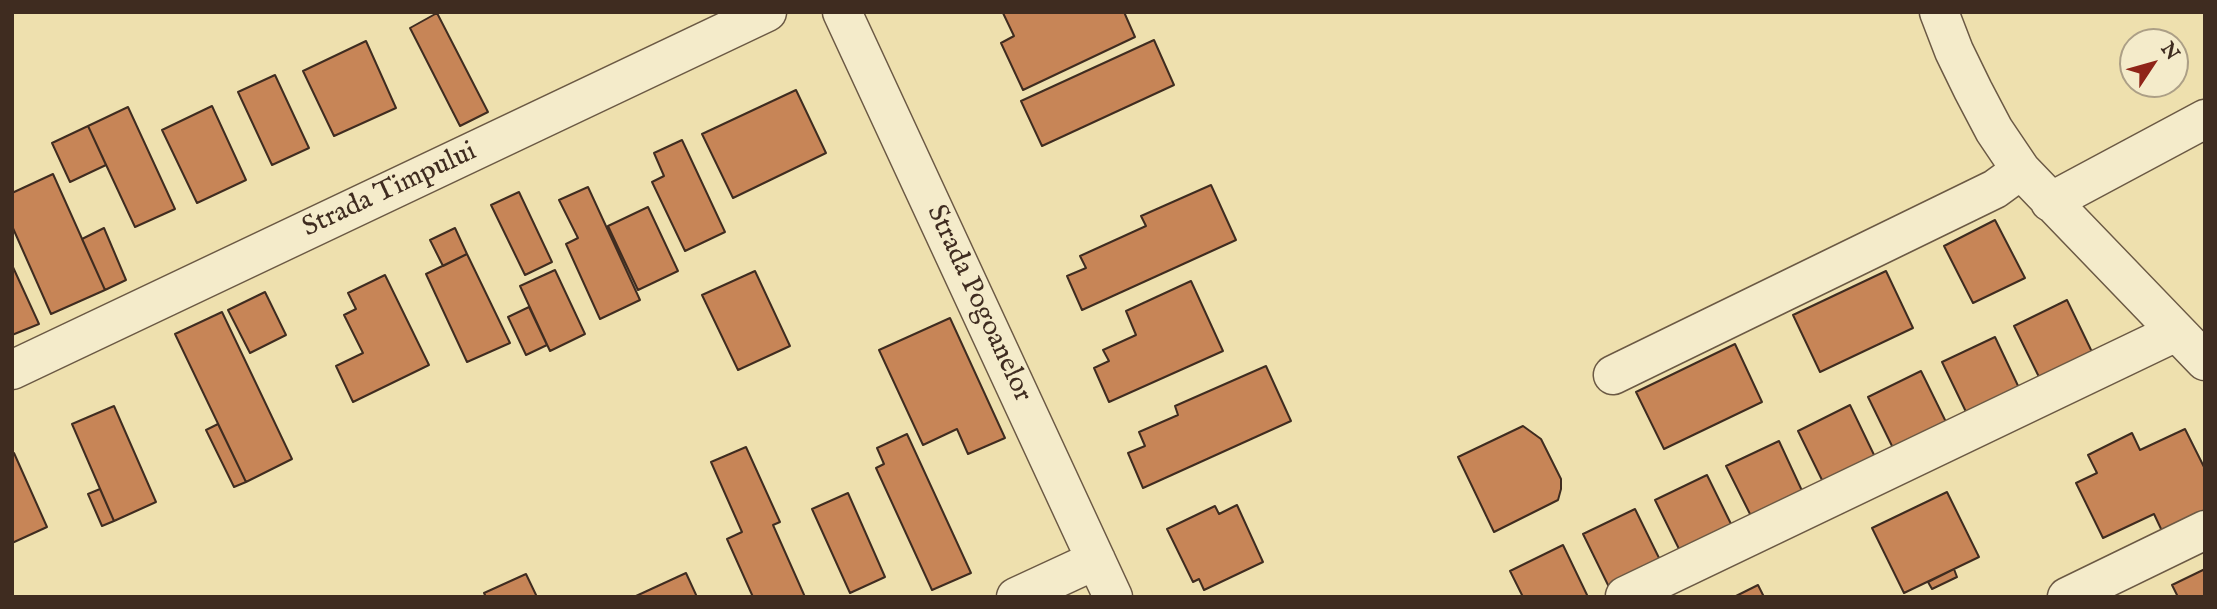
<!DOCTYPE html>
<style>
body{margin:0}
#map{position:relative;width:2217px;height:609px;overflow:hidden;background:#eee0ae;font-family:"IM FELL English",serif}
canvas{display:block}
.frame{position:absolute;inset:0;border:14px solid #3f2c20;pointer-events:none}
.north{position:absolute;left:2119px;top:28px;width:70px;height:70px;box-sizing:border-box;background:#f4ebca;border:2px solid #ac9f86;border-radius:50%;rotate:54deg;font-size:19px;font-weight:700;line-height:28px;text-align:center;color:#3f2c20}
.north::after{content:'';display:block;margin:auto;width:24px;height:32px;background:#8f2418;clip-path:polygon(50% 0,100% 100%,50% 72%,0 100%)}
</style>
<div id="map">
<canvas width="2217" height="609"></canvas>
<div class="frame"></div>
<div class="north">N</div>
</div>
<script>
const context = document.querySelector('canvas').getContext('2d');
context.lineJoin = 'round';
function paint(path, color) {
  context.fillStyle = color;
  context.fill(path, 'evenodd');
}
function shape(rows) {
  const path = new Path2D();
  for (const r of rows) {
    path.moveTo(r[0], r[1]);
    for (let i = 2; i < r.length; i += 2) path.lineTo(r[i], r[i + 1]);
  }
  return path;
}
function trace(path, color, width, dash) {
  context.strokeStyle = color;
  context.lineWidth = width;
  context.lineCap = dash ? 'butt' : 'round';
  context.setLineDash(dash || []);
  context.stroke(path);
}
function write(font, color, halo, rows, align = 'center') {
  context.font = font + ' "IM FELL English",serif';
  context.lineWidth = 5;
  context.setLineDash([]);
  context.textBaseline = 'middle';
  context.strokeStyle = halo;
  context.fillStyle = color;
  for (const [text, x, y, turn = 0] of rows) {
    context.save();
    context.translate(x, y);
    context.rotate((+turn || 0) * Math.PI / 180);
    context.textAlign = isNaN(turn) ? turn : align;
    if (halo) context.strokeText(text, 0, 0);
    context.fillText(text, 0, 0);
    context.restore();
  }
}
const building = shape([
 [1124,12,1135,37,1023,90,1001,43,1014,36,1003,13,1124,12],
 [437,13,488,112,460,126,410,28,437,13],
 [1154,40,1174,85,1042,146,1021,101,1154,40],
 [366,41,396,108,334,136,303,71,366,41],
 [275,75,309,148,272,165,238,92,275,75],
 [796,90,826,153,733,198,702,134,796,90],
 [212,106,246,180,197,203,162,130,212,106],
 [128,107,175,209,135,227,88,126,128,107],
 [88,126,106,165,70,182,52,143,88,126],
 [682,140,725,232,685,251,652,182,664,176,654,153,682,140],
 [53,174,105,290,51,314,12,226,12,193,53,174],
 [1211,185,1236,240,1082,310,1067,276,1086,268,1080,256,1146,226,1141,216,1211,185],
 [588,187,640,300,600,319,566,244,578,238,559,200,588,187],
 [519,192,552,262,525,275,491,205,519,192],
 [648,207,678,271,638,290,608,226,648,207],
 [1995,220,2025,278,1973,303,1944,246,1995,220],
 [104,228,126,280,105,290,82,239,104,228],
 [455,228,467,254,443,266,430,240,455,228],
 [467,254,510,343,467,362,426,274,467,254],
 [12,265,39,324,12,335,12,265],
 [555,270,585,334,550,351,520,286,555,270],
 [755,271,790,346,738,370,702,295,755,271],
 [1886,271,1913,328,1820,372,1793,315,1886,271],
 [385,275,429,365,353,402,336,366,363,353,344,315,356,309,348,293,385,275],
 [1191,281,1223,351,1109,402,1094,368,1109,361,1103,350,1136,335,1126,311,1191,281],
 [265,292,286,335,250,353,228,310,265,292],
 [2067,300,2093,354,2040,379,2014,326,2067,300],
 [529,307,547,345,526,355,508,317,529,307],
 [222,312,292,459,246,482,175,334,222,312],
 [950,318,1005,438,968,454,957,429,923,445,879,350,950,318],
 [1995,337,2020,390,1968,416,1942,362,1995,337],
 [1735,344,1762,402,1664,449,1636,392,1735,344],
 [1266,366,1291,421,1143,488,1128,453,1145,446,1139,432,1178,415,1175,406,1266,366],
 [1921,371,1947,424,1894,450,1868,397,1921,371],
 [1850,405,1876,459,1824,484,1798,431,1850,405],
 [114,406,156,502,114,521,72,424,114,406],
 [218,424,246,482,234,487,206,430,218,424],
 [1523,426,1541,439,1561,479,1561,489,1558,500,1494,532,1458,457,1523,426],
 [2185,429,2205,469,2205,511,2162,531,2154,514,2103,538,2076,483,2097,473,2088,455,2132,433,2140,450,2185,429],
 [907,434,971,573,932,590,876,468,884,464,877,448,907,434],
 [1779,441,1804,495,1753,520,1726,466,1779,441],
 [746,447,780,522,773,525,805,597,753,597,727,539,742,532,711,462,746,447],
 [12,453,14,453,47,527,12,543,12,453],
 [1707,475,1733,528,1681,553,1655,500,1707,475],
 [100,489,114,521,102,526,88,494,100,489],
 [1947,492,1979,557,1904,593,1872,528,1947,492],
 [848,493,885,577,850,593,812,509,848,493],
 [1237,505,1263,562,1204,590,1199,579,1193,582,1167,529,1215,506,1219,514,1237,505],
 [1635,509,1661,562,1609,587,1583,534,1635,509],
 [1563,545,1588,597,1523,597,1510,571,1563,545],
 [1954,569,1957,577,1932,589,1928,582,1954,569],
 [2205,569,2205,597,2178,597,2172,585,2205,569],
 [686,573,697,597,637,597,636,596,686,573],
 [526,574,537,597,486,597,484,593,526,574],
 [1758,585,1764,597,1734,597,1758,585]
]);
paint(building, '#c78557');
trace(building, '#3f2c20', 2);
const minor = shape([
 [842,12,1113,597],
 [1939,12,1954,51,1973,90,1994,130,2021,170,2205,361],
 [2050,202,2205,119],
 [12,370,767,12],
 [1613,375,1995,189,2021,170],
 [1625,596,2176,332],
 [1016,597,1096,560],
 [2067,597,2205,530]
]);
trace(minor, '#6b5944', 41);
trace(minor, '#f4ebca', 38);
write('28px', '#3f2c20', '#f4ebca', [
 ["Strada Timpului",390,191,-25],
 ["Strada Pogoanelor",978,304,65]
]);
</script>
